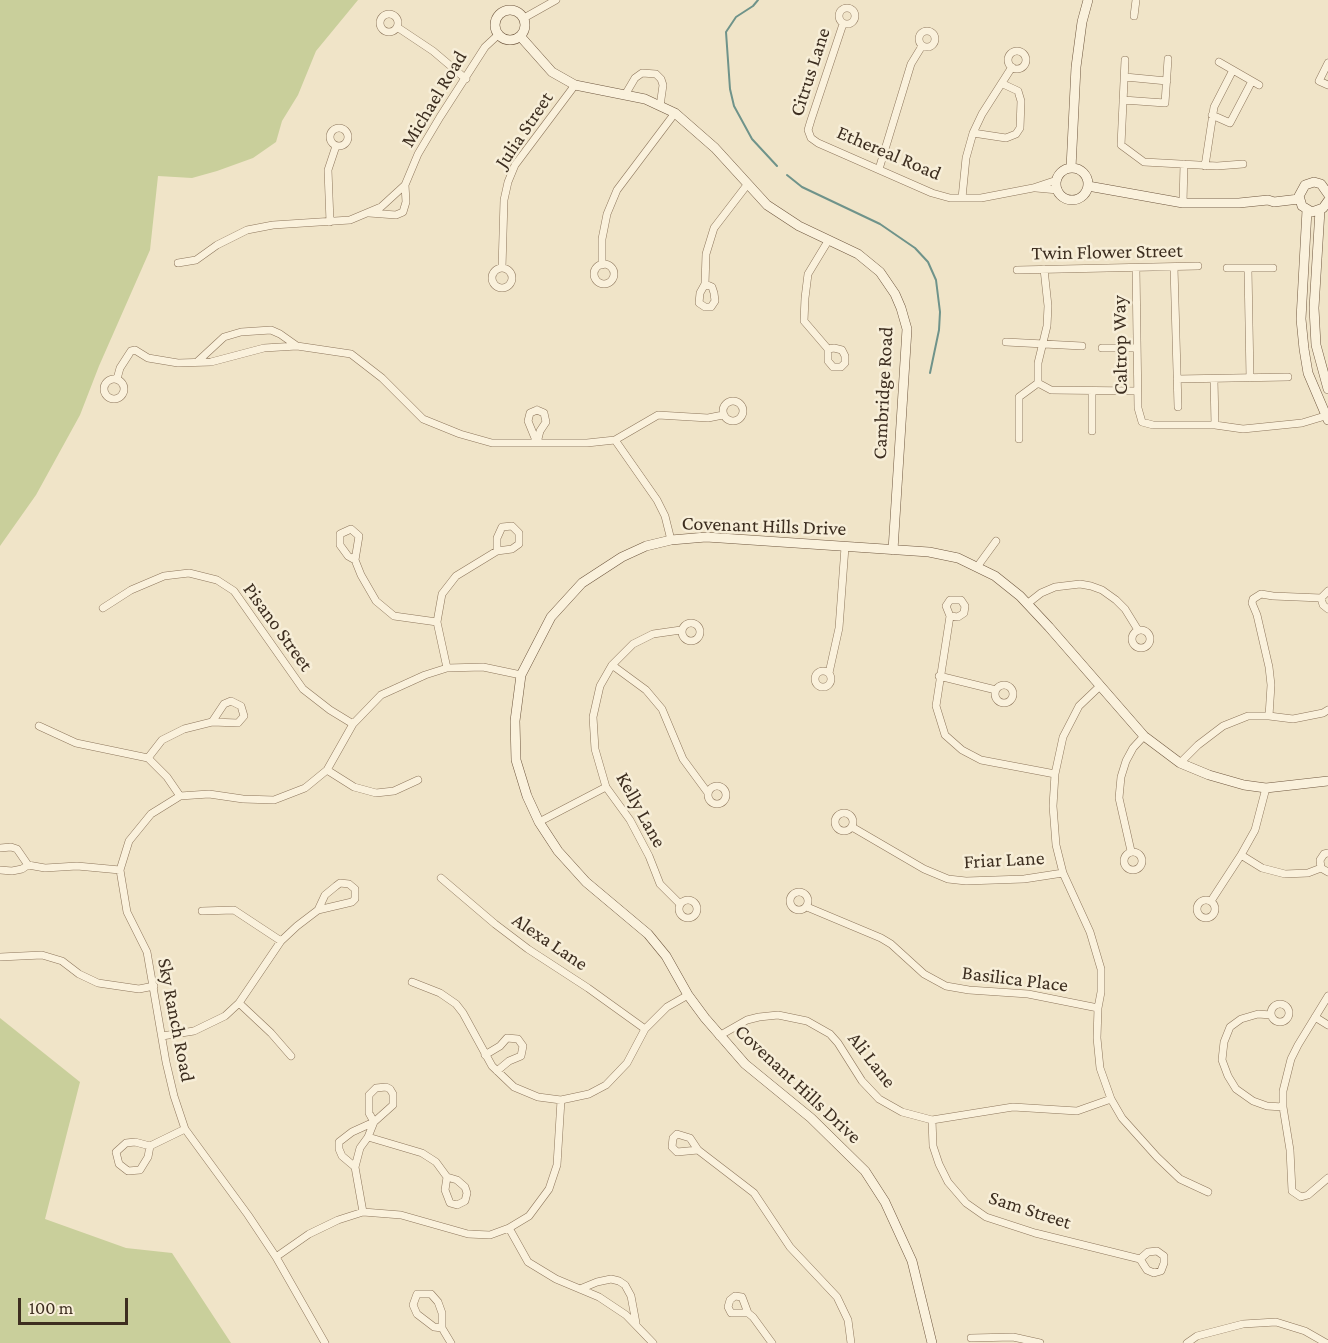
<!DOCTYPE html>
<style>
body{margin:0}
#map{position:relative;width:1328px;height:1343px;overflow:hidden;background:#f0e4c8;font-family:"Crimson Pro",serif}
canvas{display:block}
.scale{position:absolute;left:18px;top:1298px;width:110px;height:27px;box-sizing:border-box;border:3px solid #3d2e20;border-top:0;padding-left:8px;font-size:18px;line-height:21px;white-space:nowrap;color:#3d2e20;-webkit-text-stroke:4px #f7eed8;paint-order:stroke}
</style>
<div id="map">
<canvas width="1328" height="1343"></canvas>
<div class="scale">100 m</div>
</div>
<script>
const context = document.querySelector('canvas').getContext('2d');
context.lineJoin = 'round';
function paint(path, color) {
  context.fillStyle = color;
  context.fill(path, 'evenodd');
}
function shape(rows) {
  const path = new Path2D();
  for (const r of rows) {
    if (r.length === 3) {
      path.moveTo(r[0] + r[2], r[1]);
      path.arc(r[0], r[1], r[2], 0, 2 * Math.PI);
      continue;
    }
    path.moveTo(r[0], r[1]);
    for (let i = 2; i < r.length; i += 2) path.lineTo(r[i], r[i + 1]);
  }
  return path;
}
function trace(path, color, width, dash) {
  context.strokeStyle = color;
  context.lineWidth = width;
  context.lineCap = dash ? 'butt' : 'round';
  context.setLineDash(dash || []);
  context.stroke(path);
}
function write(font, color, halo, rows, align = 'center') {
  context.font = font + ' "Crimson Pro",serif';
  context.lineWidth = 5;
  context.setLineDash([]);
  context.textBaseline = 'middle';
  context.strokeStyle = halo;
  context.fillStyle = color;
  for (const [text, x, y, turn = 0] of rows) {
    context.save();
    context.translate(x, y);
    context.rotate((+turn || 0) * Math.PI / 180);
    context.textAlign = isNaN(turn) ? turn : align;
    if (halo) context.strokeText(text, 0, 0);
    context.fillText(text, 0, 0);
    context.restore();
  }
}
paint(shape([
 [0,0,358,0,316,51,298,95,282,121,276,142,253,158,217,171,192,178,158,176,150,250,99,366,80,415,36,495,0,546],
 [0,1018,80,1082,45,1219,126,1248,172,1253,231,1343,0,1343]
]), '#c9cf9b');
trace(shape([
 [758,0,753,6,736,17,726,32,730,89,734,106,752,139,777,166],
 [787,175,802,187,880,224,915,248,928,262,936,280,940,312,939,330,930,373]
]), '#6f938a', 2);
const street = shape([
 [847,16,8],
 [389,23,9],
 [1134,16,1136,0],
 [524,18,556,0],
 [843,24,811,120,808,130,811,138,818,143,932,193,950,198,981,198,1033,188,1057,180],
 [397,27,433,51,466,79],
 [927,39,8],
 [1017,60,9],
 [1125,60,1121,145,1144,162,1217,166,1243,164],
 [1219,62,1259,85],
 [1328,63,1319,81,1328,85],
 [1125,77,1167,81],
 [625,95,635,78,642,73,656,74,661,79,663,85,660,106],
 [1123,100,1165,103,1168,59],
 [1212,115,1230,123,1252,81],
 [339,137,9],
 [973,133,1006,138,1016,134,1020,128,1021,101,1018,91,1003,84],
 [1205,166,1214,107,1233,70],
 [879,169,911,64,922,46],
 [1036,188,1058,190],
 [962,198,966,158,973,133,982,114,1012,67],
 [1183,203,1184,164],
 [369,213,396,215,403,212,406,202,405,185],
 [330,222,328,170,336,146],
 [828,241,808,274,805,298,804,321,828,349,828,361,833,367,841,367,845,363,845,356,842,350,834,348,828,349],
 [178,263,196,260,217,245,247,230,273,225,350,220,381,207,405,185,418,154,440,117,485,47,499,34],
 [604,274,10],
 [602,265,602,239,607,214,617,190,675,113],
 [1174,267,1178,407],
 [502,278,10],
 [502,268,504,200,508,182,515,165,575,85],
 [1136,268,1138,408,1142,422,1153,425,1215,425,1243,429,1302,423,1328,415],
 [1227,268,1273,268],
 [1044,269,1048,306,1047,326,1038,363,1038,383,1051,390,1137,391],
 [1248,269,1250,378],
 [1017,270,1198,266],
 [705,284,712,287,714,293,715,301,711,307,705,307,699,303,700,293,705,284,706,254,714,228,747,185],
 [1006,342,1082,346],
 [1102,348,1137,348],
 [197,362,224,337,241,332,271,330,280,334,297,346],
 [114,389,10],
 [117,379,120,368,131,351,135,350,148,358,178,363,211,362,264,348,297,346,351,354,382,378,423,419,460,434,492,443,587,443,615,440,658,415,708,418,723,415],
 [1177,379,1288,377],
 [1214,379,1215,425],
 [733,411,10],
 [537,410,544,413,546,422,540,431,537,443,528,421,530,413,537,410],
 [1092,431,1092,391],
 [1019,439,1019,397,1038,383],
 [615,440,657,500,665,516,671,540],
 [355,560,348,556,340,545,340,534,351,529,359,536,355,560,361,575,376,601,394,616,437,622],
 [977,567,996,541],
 [1328,591,1321,598,1323,605,1328,609],
 [1027,604,1041,593,1055,587,1080,584,1091,586,1102,590,1116,600,1125,609,1138,630],
 [103,608,131,590,164,576,189,573,217,580,234,591,303,689,330,710,353,724],
 [950,616,958,617,964,613,965,606,961,600,950,600,946,606,950,616,936,706,945,735,962,750,981,760,1055,774],
 [691,632,9],
 [1141,639,9],
 [612,665,646,690,662,709,683,759,708,793],
 [447,668,437,622,442,594,456,576,497,551,512,549,519,544,519,533,512,526,502,527,497,538,497,551],
 [823,679,8],
 [829,673,839,628,845,547],
 [939,676,996,690],
 [1004,694,9],
 [1100,686,1079,706,1063,737,1055,774,1053,806,1056,845,1063,873,1090,932,1101,969,1101,992,1098,1008,1097,1038,1100,1068,1111,1099,1122,1118,1157,1157,1180,1179,1208,1192],
 [1269,716,1271,685,1269,667,1257,615,1252,603,1253,599,1261,594,1273,596,1321,598],
 [39,726,76,743,148,758,167,777,180,796],
 [148,758,162,740,184,729,212,722,238,723,244,716,241,706,231,701,224,704,212,722],
 [1180,763,1198,745,1223,726,1248,716,1269,716,1293,719,1323,713,1328,710],
 [327,770,354,787,376,793,394,791,418,780],
 [717,795,9],
 [844,822,9],
 [539,822,606,787],
 [852,827,924,869,948,879,966,881,1024,879,1063,873],
 [0,848,11,847,17,849,28,865],
 [1131,851,1119,798,1121,777,1126,761,1133,748,1144,736],
 [1133,861,9],
 [1328,853,1324,854,1320,860,1321,868,1328,872],
 [1241,855,1262,868,1285,874,1308,873,1321,868],
 [0,870,12,871,22,869,28,865,45,868,77,866,120,870],
 [441,878,495,924,528,949,588,988,645,1029],
 [799,901,9],
 [688,909,9],
 [1206,909,9],
 [1211,901,1241,855,1255,830,1266,788],
 [680,904,660,884,649,856,630,820,606,787,595,749,593,717,600,686,612,665,633,644,653,634,681,630],
 [807,907,881,938,891,944,924,974,946,986,969,990,1028,994,1098,1008],
 [202,911,234,910,281,941],
 [0,957,42,955,62,961,79,974,98,983,139,989,154,986],
 [412,982,440,993,456,1004,463,1013,492,1066,514,1087,538,1097,561,1100,589,1094,606,1085,627,1063,645,1029,667,1007,688,995],
 [1328,996,1298,1045,1291,1059,1283,1091,1283,1107,1290,1150,1292,1191,1301,1197,1308,1195,1328,1178],
 [239,1003,271,1033,291,1056],
 [1280,1013,9],
 [1271,1015,1258,1014,1241,1019,1230,1027,1224,1042,1222,1060,1228,1076,1236,1089,1253,1101,1267,1106,1283,1107],
 [1315,1017,1328,1025],
 [162,1036,194,1031,225,1016,239,1003,281,941,297,926,318,910,352,902,355,899,355,889,349,884,340,883,336,886,325,895,318,910],
 [719,1036,747,1020,759,1017,778,1015,807,1021,830,1034,838,1043,862,1081,879,1099,902,1112,932,1120,1013,1107,1077,1111,1111,1099],
 [485,1055,500,1046,507,1038,518,1039,523,1046,521,1056,509,1061,497,1071],
 [932,1120,933,1146,939,1164,948,1182,966,1203,986,1217,1035,1233,1140,1259,1147,1270,1154,1273,1161,1271,1164,1263,1164,1256,1157,1251,1148,1252,1140,1259],
 [368,1137,422,1153,436,1162,447,1177,445,1190,450,1203,457,1205,465,1201,467,1193,465,1187,457,1180,447,1177],
 [150,1146,148,1157,140,1170,128,1171,119,1164,116,1152,126,1143,135,1142,150,1146,185,1129],
 [698,1150,677,1152,672,1147,673,1138,677,1134,690,1138,698,1150,754,1193,790,1247,837,1297,848,1320,851,1343],
 [355,1167,360,1148,368,1137,374,1122,369,1113,369,1095,376,1088,386,1087,390,1089,393,1094,393,1105,374,1122,352,1132,339,1142,339,1149,342,1156,355,1167,363,1212],
 [509,1228,528,1262,556,1279,599,1297,626,1315,653,1343],
 [276,1257,309,1234,338,1220,363,1212,401,1215,468,1234,490,1235,509,1228,529,1216,549,1189,557,1165,561,1100],
 [580,1289,597,1282,611,1279,619,1281,625,1285,631,1296,636,1323],
 [748,1313,731,1313,728,1307,730,1300,735,1296,742,1297,748,1313,753,1317,772,1343],
 [442,1328,434,1327,417,1314,413,1305,417,1294,431,1294,438,1302,442,1313,442,1328,451,1343],
 [971,1338,1013,1337,1040,1343],
 [325,1343,276,1257,248,1215,185,1129,174,1096,166,1062,147,952,127,912,120,870,129,841,151,814,180,796,209,794,243,799,274,800,305,788,327,770,353,724,381,695,425,675,447,668,483,667,521,675],
 [1187,1343,1197,1336,1243,1324,1276,1322,1305,1331,1326,1343]
]);
const secondary = shape([
 [510,25,15],
 [520,36,552,72,575,85,645,99,675,113,715,148,767,205,799,226,858,254,880,272,895,294,901,308,907,329,893,550],
 [1071,168,1076,67,1082,22,1088,0],
 [1072,184,16],
 [1088,186,1183,203,1239,203,1268,200,1274,202,1299,199],
 [1328,194,1321,184,1314,182,1305,185,1299,196,1302,206,1312,212,1323,208,1328,201],
 [1307,210,1301,319,1304,349,1308,373,1328,420],
 [1320,210,1314,308,1316,345,1328,389],
 [932,1343,912,1261,885,1202,865,1171,811,1118,745,1064,705,1018,688,995,666,956,648,934,586,882,558,851,539,822,527,796,516,760,515,721,521,675,551,617,582,583,622,557,646,546,671,540,706,537,929,552,958,558,995,576,1020,596,1049,627,1144,736,1180,763,1209,775,1244,785,1266,788,1328,781]
]);
trace(street, '#8d765c', 8);
trace(secondary, '#6f573f', 10);
trace(street, '#faf1dc', 7);
trace(secondary, '#faf1dc', 9);
write('20px', '#3d2e20', '#f7eed8', [
 ["Citrus Lane",810,72,-72],
 ["Michael Road",434,99,-59],
 ["Julia Street",524,130,-56],
 ["Ethereal Road",889,153,23],
 ["Twin Flower Street",1107,252,-1],
 ["Caltrop Way",1120,345,-91],
 ["Cambridge Road",883,393,-87],
 ["Covenant Hills Drive",764,526,2],
 ["Pisano Street",278,627,54],
 ["Kelly Lane",641,810,61],
 ["Friar Lane",1004,860,-3],
 ["Alexa Lane",550,942,34],
 ["Basilica Place",1015,979,7],
 ["Sky Ranch Road",176,1020,79],
 ["Ali Lane",872,1060,52],
 ["Covenant Hills Drive",798,1084,43],
 ["Sam Street",1030,1210,18]
]);
</script>
